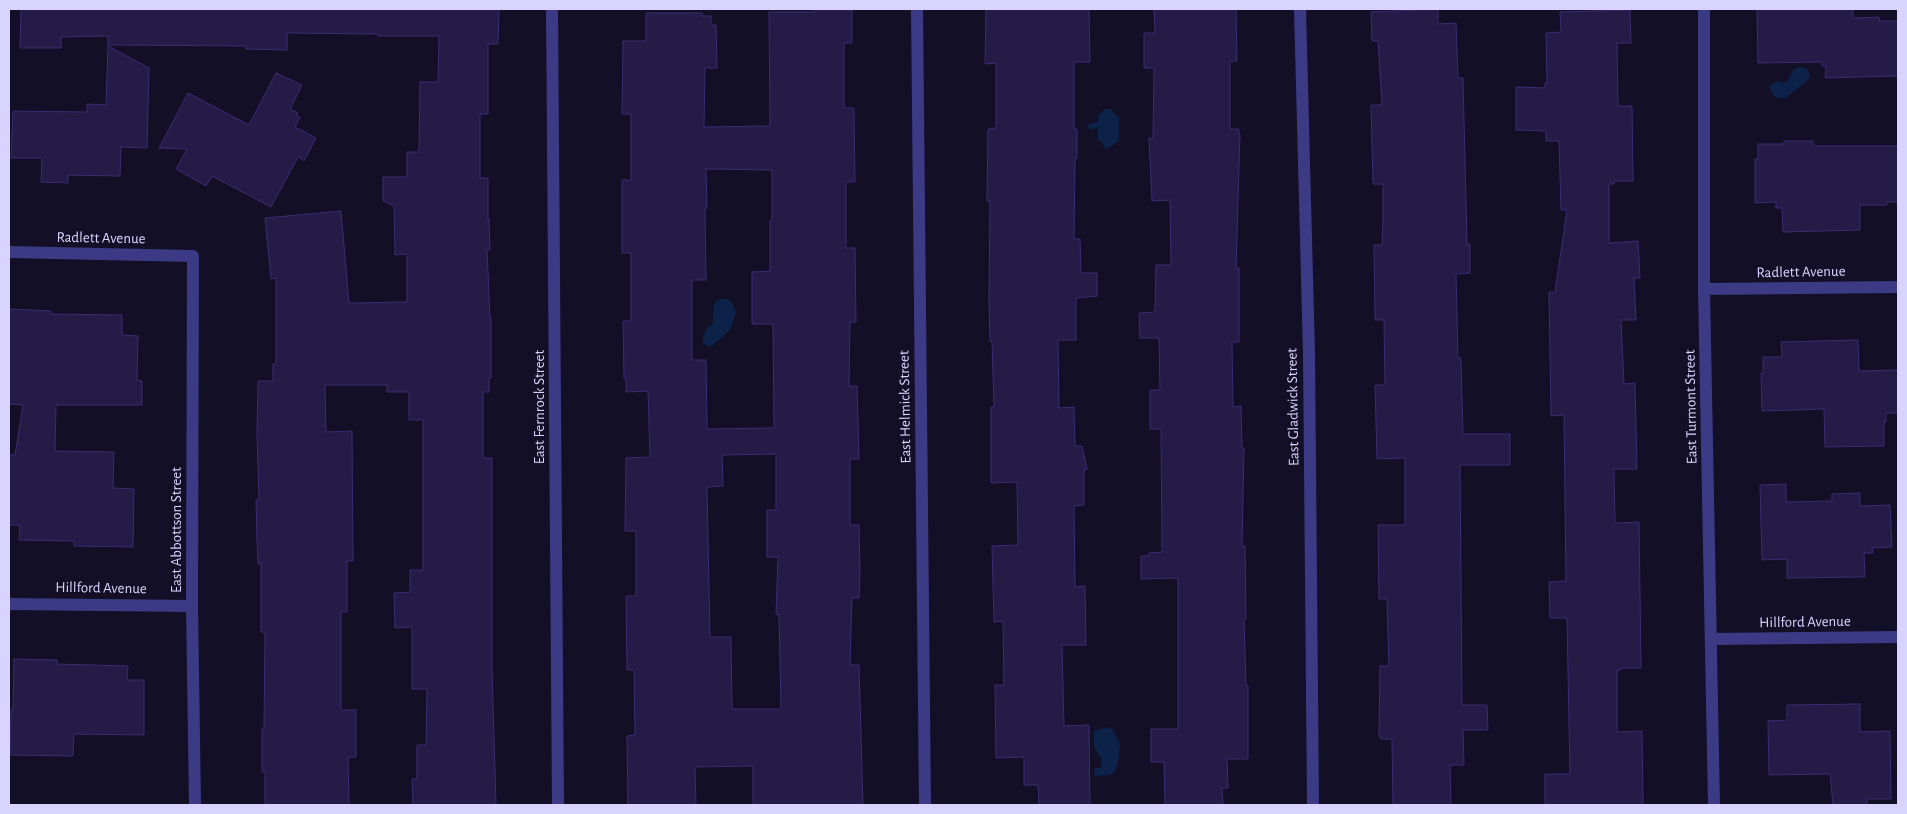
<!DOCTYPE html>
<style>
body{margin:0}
#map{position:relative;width:1907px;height:814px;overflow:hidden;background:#130f26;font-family:"Alegreya Sans",sans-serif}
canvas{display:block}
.frame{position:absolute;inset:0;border:10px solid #d9d4ff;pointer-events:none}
</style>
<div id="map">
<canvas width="1907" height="814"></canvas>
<div class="frame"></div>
</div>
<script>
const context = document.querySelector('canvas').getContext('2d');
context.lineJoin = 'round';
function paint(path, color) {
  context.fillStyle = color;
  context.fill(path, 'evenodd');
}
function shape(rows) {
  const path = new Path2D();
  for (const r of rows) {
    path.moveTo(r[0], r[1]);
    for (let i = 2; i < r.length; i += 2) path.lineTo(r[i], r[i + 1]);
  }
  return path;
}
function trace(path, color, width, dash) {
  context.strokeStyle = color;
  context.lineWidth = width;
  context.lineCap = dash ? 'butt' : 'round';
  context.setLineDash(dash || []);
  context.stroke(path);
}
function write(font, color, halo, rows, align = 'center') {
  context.font = font + ' "Alegreya Sans",sans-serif';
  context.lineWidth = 4;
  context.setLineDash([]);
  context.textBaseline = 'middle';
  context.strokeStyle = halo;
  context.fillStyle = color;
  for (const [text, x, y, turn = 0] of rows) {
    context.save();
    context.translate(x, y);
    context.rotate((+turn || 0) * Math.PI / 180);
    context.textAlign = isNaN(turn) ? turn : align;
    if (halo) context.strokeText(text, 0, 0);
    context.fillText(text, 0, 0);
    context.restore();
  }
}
paint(shape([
 [1800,67,1808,70,1810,76,1806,82,1785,98,1778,98,1773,95,1769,86,1777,81,1782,83,1787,81,1794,69],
 [1105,109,1111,109,1119,118,1119,141,1109,148,1105,149,1102,142,1098,140,1098,127,1093,130,1087,127,1090,123,1098,122,1098,116],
 [722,299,728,299,733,304,736,312,730,330,713,345,708,347,703,343,703,337,707,328,713,324,714,305,717,300],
 [1107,727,1113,730,1120,743,1118,764,1114,773,1110,775,1095,776,1094,768,1101,768,1102,760,1094,747,1094,731]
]), '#0c2248');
const building = shape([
 [21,9,499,9,498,44,488,44,488,114,480,114,480,178,488,178,488,220,489,219,490,250,487,250,490,318,491,318,491,378,489,378,489,392,483,392,483,458,492,458,492,670,496,805,413,805,412,779,417,779,417,745,426,745,427,689,412,689,412,629,410,627,395,628,394,593,410,592,410,570,423,570,423,420,409,420,409,392,387,392,387,385,325,385,326,432,352,431,353,561,347,561,347,612,341,612,341,710,356,710,356,757,348,757,349,805,265,805,265,772,262,772,262,729,264,729,265,632,261,632,261,564,258,564,257,539,256,500,259,500,257,432,258,381,273,381,273,364,276,364,276,278,271,279,265,218,341,211,349,303,407,302,407,254,395,255,394,206,383,201,383,177,407,177,407,152,419,152,420,82,438,82,439,36,378,36,378,34,287,33,287,50,246,49,246,46,108,45,108,36,61,37,61,48,20,48,21,9],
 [815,9,852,10,852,43,844,43,844,108,854,108,855,182,846,182,846,248,855,248,856,322,850,322,849,386,857,386,859,459,850,459,850,525,859,525,860,572,859,598,852,598,850,665,859,665,863,805,753,805,753,766,695,767,696,805,628,805,627,736,635,735,634,670,627,670,626,596,636,596,636,531,625,531,626,458,650,457,648,391,626,392,626,378,624,378,623,321,631,321,631,253,622,253,622,180,631,180,631,114,622,114,623,41,646,41,646,13,702,13,702,16,711,16,711,25,716,25,717,68,705,68,704,127,770,126,769,12,815,12,815,9],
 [706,169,772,170,772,220,770,220,770,271,752,272,752,324,773,324,774,428,707,429,706,360,692,360,692,280,706,280,705,208,707,208,706,169],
 [776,454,776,510,767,510,767,557,778,557,776,614,779,615,781,709,732,709,731,637,710,637,707,487,723,486,722,455,776,454],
 [986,9,1089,9,1090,62,1074,62,1074,129,1077,129,1077,158,1075,158,1074,239,1080,239,1081,273,1097,273,1097,296,1076,298,1076,340,1058,340,1059,408,1074,407,1075,446,1082,446,1087,469,1084,470,1084,505,1074,506,1075,587,1085,586,1086,645,1062,645,1064,726,1089,725,1090,805,1039,805,1038,785,1024,785,1024,757,996,758,995,685,1004,685,1003,621,994,622,992,546,1018,545,1017,482,991,483,991,407,994,407,992,341,990,341,989,301,990,201,987,201,988,129,996,128,996,63,985,64,986,9],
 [1154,9,1236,9,1237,61,1230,61,1230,129,1239,129,1239,134,1240,134,1236,268,1239,268,1239,342,1232,342,1233,407,1241,406,1242,448,1244,448,1242,546,1245,546,1246,619,1244,620,1246,686,1248,686,1248,759,1227,759,1228,788,1222,788,1223,805,1165,805,1164,762,1151,762,1151,729,1178,729,1178,578,1141,579,1141,556,1149,556,1149,553,1162,552,1161,429,1150,429,1150,390,1160,390,1159,338,1140,338,1139,313,1155,312,1156,265,1171,265,1170,200,1152,201,1149,138,1153,138,1154,68,1144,68,1144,33,1155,33,1154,9],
 [1438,9,1438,24,1456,23,1458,78,1463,78,1467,244,1470,244,1470,273,1456,274,1458,358,1461,358,1463,434,1510,434,1510,465,1460,465,1462,705,1487,705,1488,730,1463,730,1464,765,1450,765,1451,805,1393,805,1392,739,1381,739,1379,735,1380,666,1389,666,1387,599,1379,599,1378,525,1405,525,1405,458,1377,459,1375,385,1385,385,1384,320,1375,320,1374,245,1382,245,1383,219,1383,184,1373,184,1371,105,1382,105,1378,41,1372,41,1371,12,1438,9],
 [1757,9,1853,9,1853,18,1879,17,1879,21,1898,21,1898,76,1825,78,1826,66,1822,66,1822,62,1758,63,1757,9],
 [1630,10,1631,43,1617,43,1618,106,1632,106,1633,181,1614,181,1614,184,1609,184,1609,243,1638,241,1640,278,1634,278,1636,320,1621,320,1624,384,1635,383,1637,469,1614,469,1615,523,1639,522,1641,668,1621,668,1621,670,1617,670,1617,732,1642,731,1643,805,1545,805,1545,774,1570,774,1567,618,1550,618,1549,582,1566,581,1564,415,1551,416,1549,292,1555,292,1567,210,1561,210,1559,141,1546,141,1546,131,1516,130,1516,87,1545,88,1545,83,1547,83,1546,33,1561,32,1560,12,1630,10],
 [108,46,149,68,147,148,121,147,120,176,68,175,68,183,41,182,42,158,11,158,13,111,87,112,87,104,106,105,108,46],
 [276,73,302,85,290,109,298,113,296,115,300,117,295,127,316,138,304,161,298,157,271,207,212,176,206,186,176,169,187,149,159,148,188,93,249,125,276,73],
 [1784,141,1813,141,1813,145,1816,146,1898,146,1898,202,1887,202,1887,205,1860,205,1860,230,1783,232,1782,208,1776,208,1776,202,1755,203,1755,159,1758,159,1758,144,1784,144,1784,141],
 [9,309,51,311,51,314,122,315,122,335,138,336,137,380,142,381,142,405,56,405,55,451,114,452,113,488,134,489,133,547,74,546,74,541,19,540,20,525,9,525,9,455,15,455,23,405,9,404,9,309],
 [1858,340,1859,371,1898,370,1898,413,1886,413,1886,422,1884,422,1884,446,1825,447,1824,409,1762,411,1761,373,1763,373,1763,357,1782,357,1781,342,1858,340],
 [1786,484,1786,502,1832,501,1832,494,1860,493,1860,506,1890,505,1892,547,1872,548,1873,553,1864,553,1865,577,1787,578,1787,559,1762,560,1760,485,1786,484],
 [14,659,57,660,57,664,128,666,127,680,144,680,144,735,74,734,73,756,10,755,11,710,13,710,14,659],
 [1860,704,1860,732,1890,731,1891,799,1867,799,1867,805,1833,805,1830,774,1769,775,1768,721,1787,720,1787,705,1860,704]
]);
paint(building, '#241b47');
trace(building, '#3b2d73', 1);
trace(shape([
 [552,9,558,805],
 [917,9,925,805],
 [1300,9,1309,354,1313,805],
 [1704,9,1704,289,1714,805],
 [9,252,193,256,192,606,195,805],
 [1704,289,1898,287],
 [9,604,192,606],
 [1712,639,1898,637]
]), '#3d3a85', 12);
write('15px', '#d9d4ff', '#130f26', [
 ["Radlett Avenue",101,238,1],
 ["Radlett Avenue",1801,272,-1],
 ["East Fernrock Street",539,407,-90],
 ["East Helmick Street",905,407,-91],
 ["East Gladwick Street",1293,407,-91],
 ["East Turmont Street",1691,407,-91],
 ["East Abbottson Street",176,530,-90],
 ["Hillford Avenue",101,588,1],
 ["Hillford Avenue",1805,622,-1]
]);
</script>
